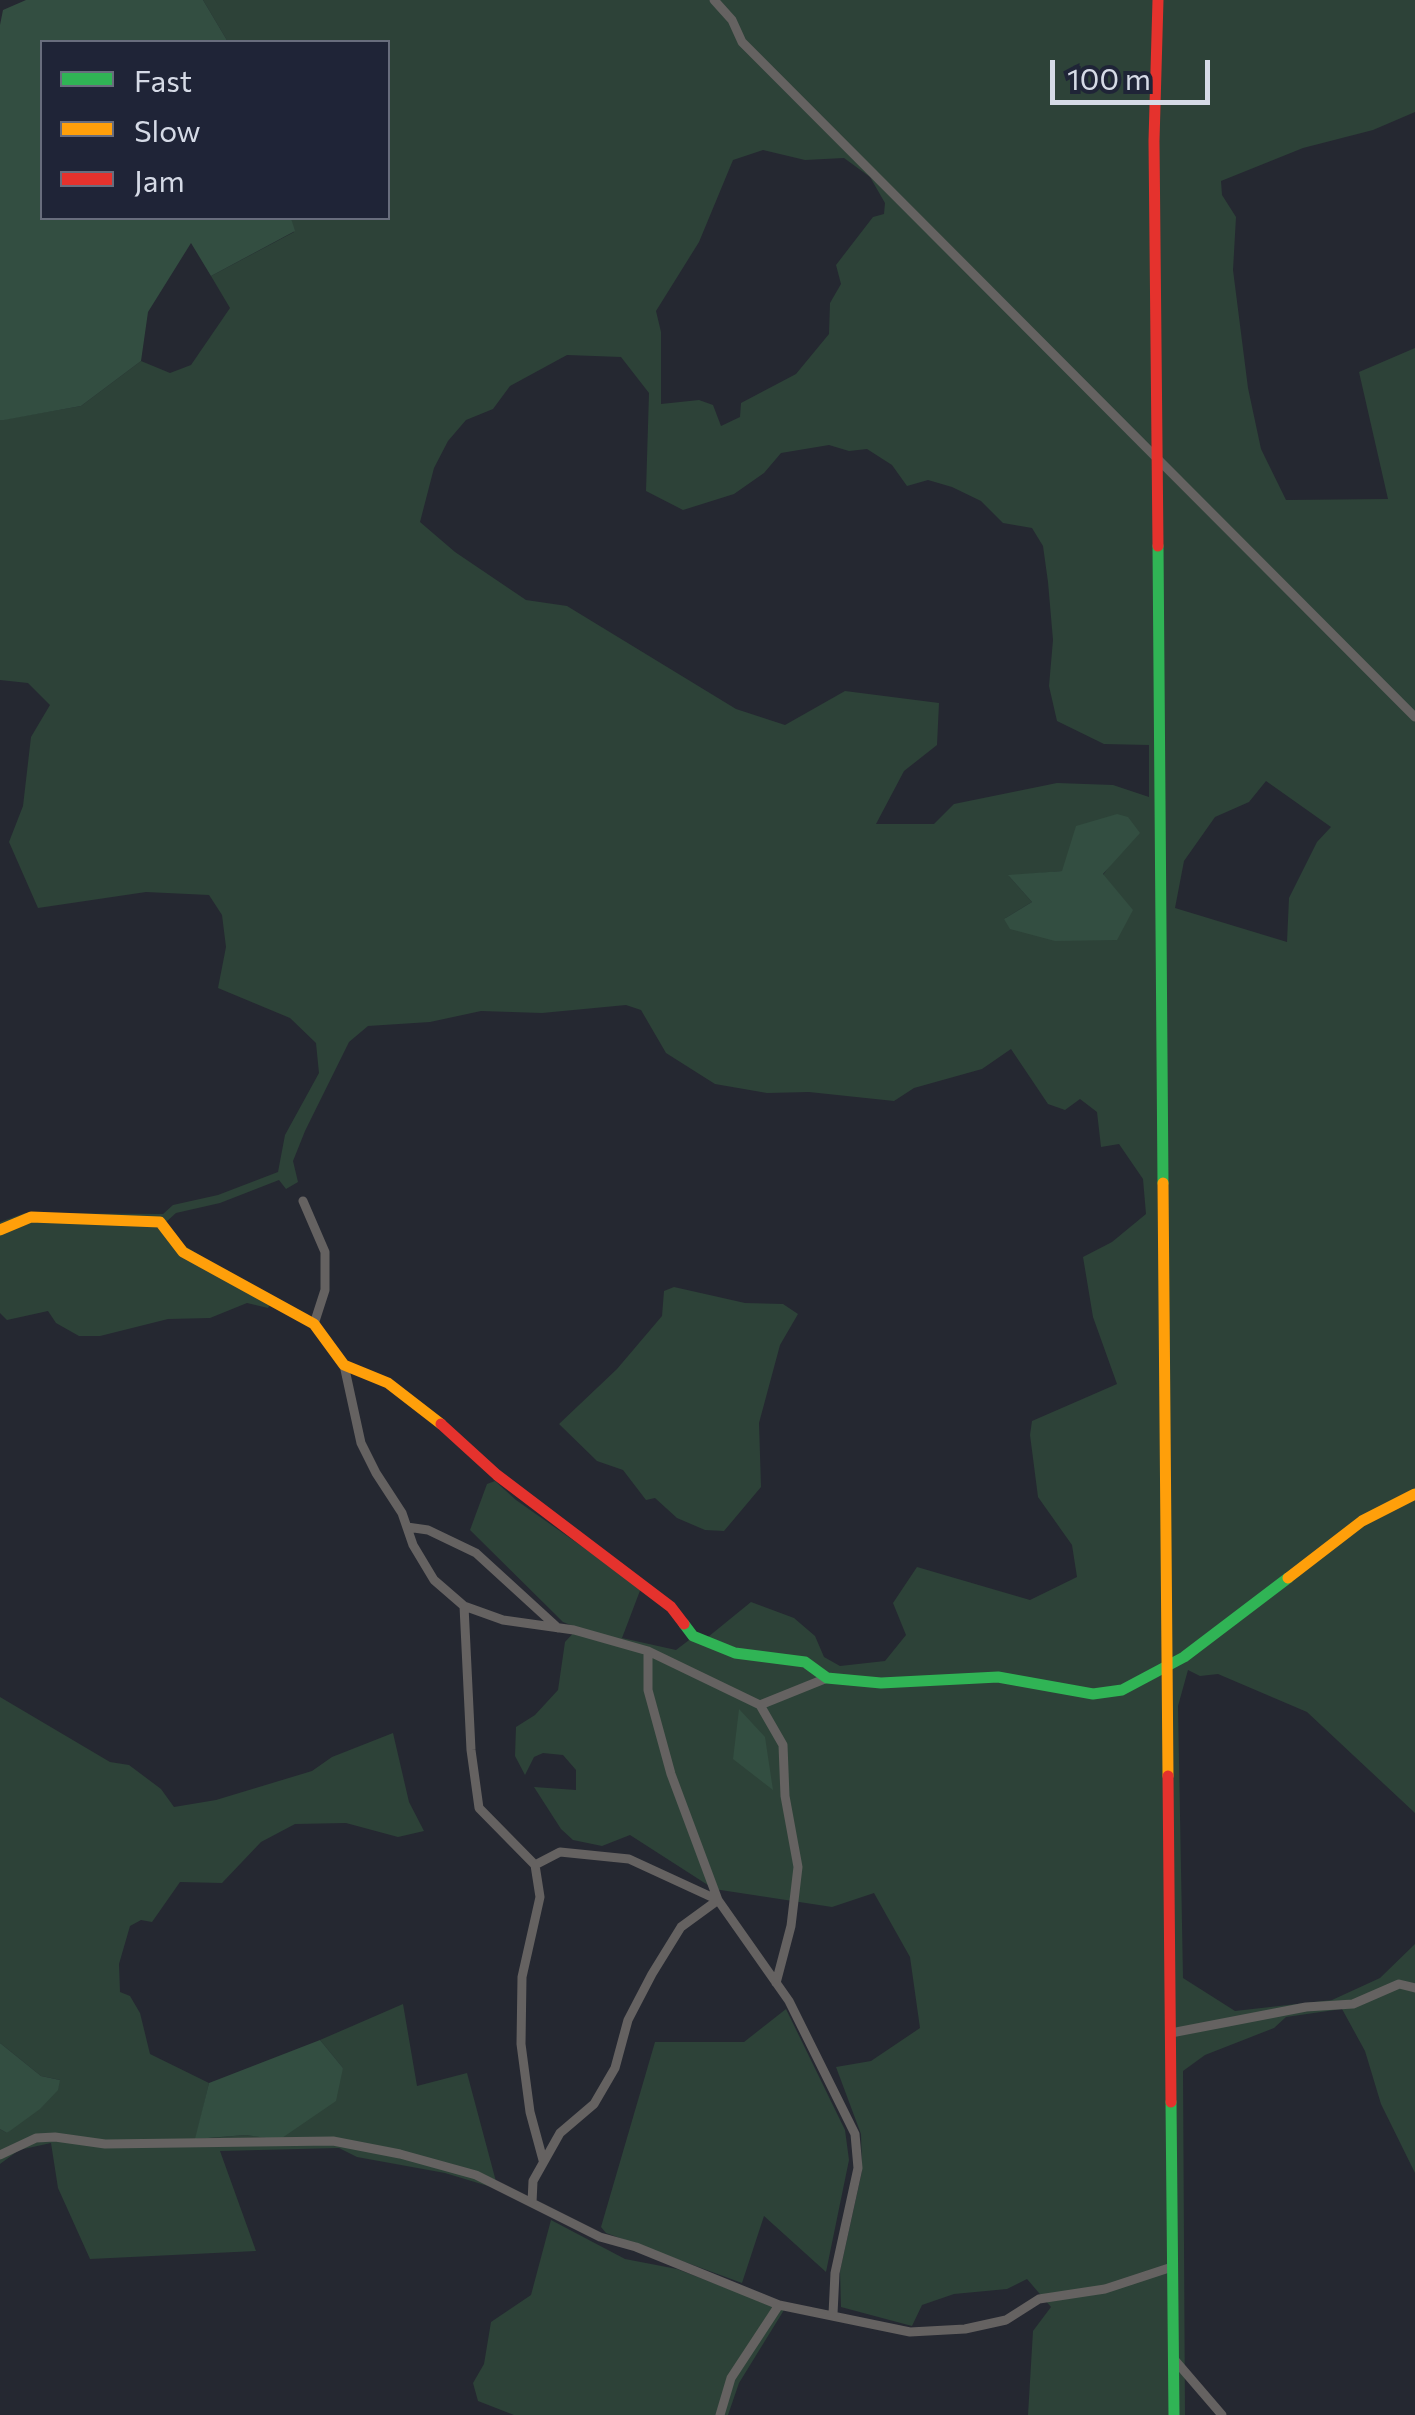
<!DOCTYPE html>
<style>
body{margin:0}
#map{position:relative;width:1415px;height:2415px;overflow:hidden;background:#252831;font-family:Commissioner,sans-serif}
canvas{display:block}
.legend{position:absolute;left:40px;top:40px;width:350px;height:180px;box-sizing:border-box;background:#1f2437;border:2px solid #686d7d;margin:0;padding:12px 18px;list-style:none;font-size:30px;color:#d5dae6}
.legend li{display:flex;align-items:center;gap:20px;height:50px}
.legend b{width:50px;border:2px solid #686d7d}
.scale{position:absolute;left:1050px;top:60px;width:160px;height:45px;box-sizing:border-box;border:5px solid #d5dae6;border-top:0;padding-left:12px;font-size:30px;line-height:35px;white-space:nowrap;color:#d5dae6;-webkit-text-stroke:8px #1f2437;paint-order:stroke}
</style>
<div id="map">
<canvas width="1415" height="2415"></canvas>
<ul class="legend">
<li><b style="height:12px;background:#30b455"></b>Fast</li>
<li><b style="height:12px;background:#ff9f0a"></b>Slow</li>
<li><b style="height:12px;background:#e5322d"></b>Jam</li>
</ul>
<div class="scale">100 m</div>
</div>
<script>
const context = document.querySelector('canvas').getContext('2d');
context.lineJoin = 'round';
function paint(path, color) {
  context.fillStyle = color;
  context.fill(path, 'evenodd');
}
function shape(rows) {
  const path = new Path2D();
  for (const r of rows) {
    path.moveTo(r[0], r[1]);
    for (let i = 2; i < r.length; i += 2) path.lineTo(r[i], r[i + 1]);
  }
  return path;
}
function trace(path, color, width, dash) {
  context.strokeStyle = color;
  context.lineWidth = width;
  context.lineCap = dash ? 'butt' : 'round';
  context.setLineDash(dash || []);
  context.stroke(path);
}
paint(shape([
 [203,0,1415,0,1415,112,1373,130,1303,148,1221,181,1222,195,1236,217,1233,270,1248,388,1261,449,1286,500,1388,499,1359,372,1415,348,1415,1813,1307,1712,1218,1674,1200,1676,1188,1670,1178,1706,1183,1978,1235,2011,1332,2000,1380,1978,1415,1944,1415,2173,1381,2104,1365,2051,1342,2009,1286,2017,1274,2028,1205,2055,1183,2071,1185,2415,1028,2415,1033,2331,1051,2307,1027,2279,1007,2289,954,2294,922,2305,912,2326,841,2307,840,2271,862,2171,861,2134,836,2067,871,2061,920,2028,910,1957,874,1893,832,1907,714,1889,630,1835,602,1846,573,1840,561,1829,534,1787,576,1790,576,1770,563,1755,543,1753,534,1757,525,1775,515,1756,516,1727,535,1715,558,1690,565,1642,578,1628,563,1622,470,1530,487,1484,495,1481,516,1500,641,1588,622,1638,676,1650,697,1634,708,1637,751,1602,794,1618,815,1636,824,1657,840,1666,885,1661,906,1635,893,1603,917,1567,1030,1600,1077,1577,1072,1545,1038,1497,1030,1435,1032,1421,1117,1384,1093,1317,1083,1257,1112,1242,1146,1214,1143,1179,1119,1144,1101,1147,1097,1112,1080,1099,1065,1110,1048,1104,1011,1049,982,1069,914,1088,894,1101,809,1092,767,1093,715,1084,666,1053,641,1010,626,1005,542,1013,481,1011,430,1022,368,1026,349,1042,305,1131,293,1161,298,1182,286,1189,279,1180,220,1203,176,1213,166,1222,175,1240,273,1300,268,1308,247,1303,210,1318,168,1319,100,1336,79,1336,56,1323,48,1311,7,1320,0,1313,0,1222,25,1213,163,1214,173,1205,218,1195,278,1172,285,1135,319,1073,316,1043,290,1018,218,988,226,947,222,915,209,895,146,892,38,908,9,842,23,806,31,737,50,705,28,683,0,680,0,420,81,406,141,361,170,373,191,365,230,308,211,276,294,232,291,218,388,218,388,42,228,42],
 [763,150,805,160,844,158,870,177,885,203,884,214,873,217,836,265,841,284,830,303,829,334,796,374,741,403,740,417,721,426,713,405,699,400,661,404,661,332,656,311,699,242,733,160],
 [567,355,621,357,649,393,646,491,683,510,734,494,764,473,781,453,829,445,849,451,867,449,892,465,907,486,928,480,952,487,981,501,1003,523,1032,528,1043,546,1048,582,1053,640,1049,686,1057,721,1104,744,1149,745,1149,797,1113,785,1057,783,954,804,934,824,876,824,904,771,937,745,939,703,845,691,785,725,736,709,567,606,526,600,455,552,420,522,434,468,448,441,466,420,493,409,510,386],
 [1266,781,1331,827,1317,842,1289,898,1287,942,1175,908,1184,861,1215,817,1249,802],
 [1121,850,1103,875,1004,919,1032,902,1009,876,1062,871],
 [674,1287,745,1303,783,1304,798,1314,780,1345,759,1423,761,1487,724,1531,705,1530,677,1518,655,1498,646,1500,623,1470,597,1461,559,1424,617,1369,662,1316,664,1291],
 [0,1697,110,1762,129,1765,161,1789,174,1807,216,1800,312,1771,332,1757,393,1733,409,1802,424,1831,398,1837,346,1823,295,1824,261,1842,222,1883,180,1882,152,1922,141,1920,130,1926,119,1964,120,1992,130,1996,140,2013,150,2054,209,2083,196,2139,246,2135,279,2139,343,2068,320,2040,403,2004,417,2086,467,2073,498,2189,445,2173,357,2157,339,2148,220,2151,256,2251,90,2259,58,2188,51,2143,19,2150,0,2164,0,2129,7,2133,60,2080,41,2076,0,2043],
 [786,2009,845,2130,849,2160,826,2272,764,2216,742,2283,606,2233,601,2227,655,2042,744,2042],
 [551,2220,625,2259,677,2269,784,2310,739,2383,728,2415,514,2415,478,2401,473,2383,484,2364,491,2322,531,2295]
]), '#2d4238');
paint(shape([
 [26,0,203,0,228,42,42,42,42,218,291,218,295,231,211,276,191,243,148,312,141,361,81,406,4,420,0,420,0,25,3,10],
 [1117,814,1128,817,1140,833,1103,874,1133,910,1117,940,1055,941,1010,929,1004,919,1032,902,1008,875,1062,871,1076,826],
 [739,1709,765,1737,773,1790,733,1759],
 [320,2040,343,2068,336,2101,279,2140,246,2135,195,2139,209,2083],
 [0,2043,41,2076,60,2080,58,2090,40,2109,7,2133,0,2129]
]), '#334e41');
trace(shape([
 [714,0,732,20,742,42,1415,717],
 [303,1201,325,1252,325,1290,314,1324],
 [344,1365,361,1443,376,1473,402,1513,413,1545,434,1580,464,1606,503,1620,574,1630,648,1651,760,1705,827,1678],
 [407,1527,428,1530,476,1553,558,1628],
 [464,1606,471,1750,479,1808,535,1865,540,1897,522,1977,521,2044,530,2112,543,2160],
 [648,1651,648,1690,671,1774,718,1900,789,2001,855,2134,858,2168,835,2273,833,2314],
 [760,1705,783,1745,785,1796,798,1867,791,1926,776,1983],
 [1171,2033,1306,2007,1353,2004,1399,1984,1415,1988],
 [0,2155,36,2138,55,2137,105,2144,333,2141,400,2154,476,2175,600,2237,636,2247,779,2305,910,2332,965,2329,1006,2320,1039,2299,1105,2289,1172,2267],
 [532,2203,533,2181,560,2133,594,2104,615,2068,628,2020,652,1974,681,1927,718,1900,629,1859,560,1852,535,1865],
 [1173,2358,1222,2415],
 [720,2415,731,2378,779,2305]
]), '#656261', 9);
trace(shape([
 [1158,546,1163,1183],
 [684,1624,693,1636,735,1653,805,1662,827,1678,881,1683,998,1677,1093,1694,1122,1690,1184,1657,1288,1578],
 [1171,2102,1174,2415]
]), '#30b455', 11);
trace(shape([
 [1163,1183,1168,1776],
 [0,1230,31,1217,160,1222,183,1252,314,1324,344,1365,388,1383,441,1424],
 [1288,1578,1362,1521,1415,1494]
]), '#ff9f0a', 11);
trace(shape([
 [1158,546,1154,141,1158,0],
 [441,1424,497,1475,671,1607,684,1624],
 [1168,1776,1171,2102]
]), '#e5322d', 11);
</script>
